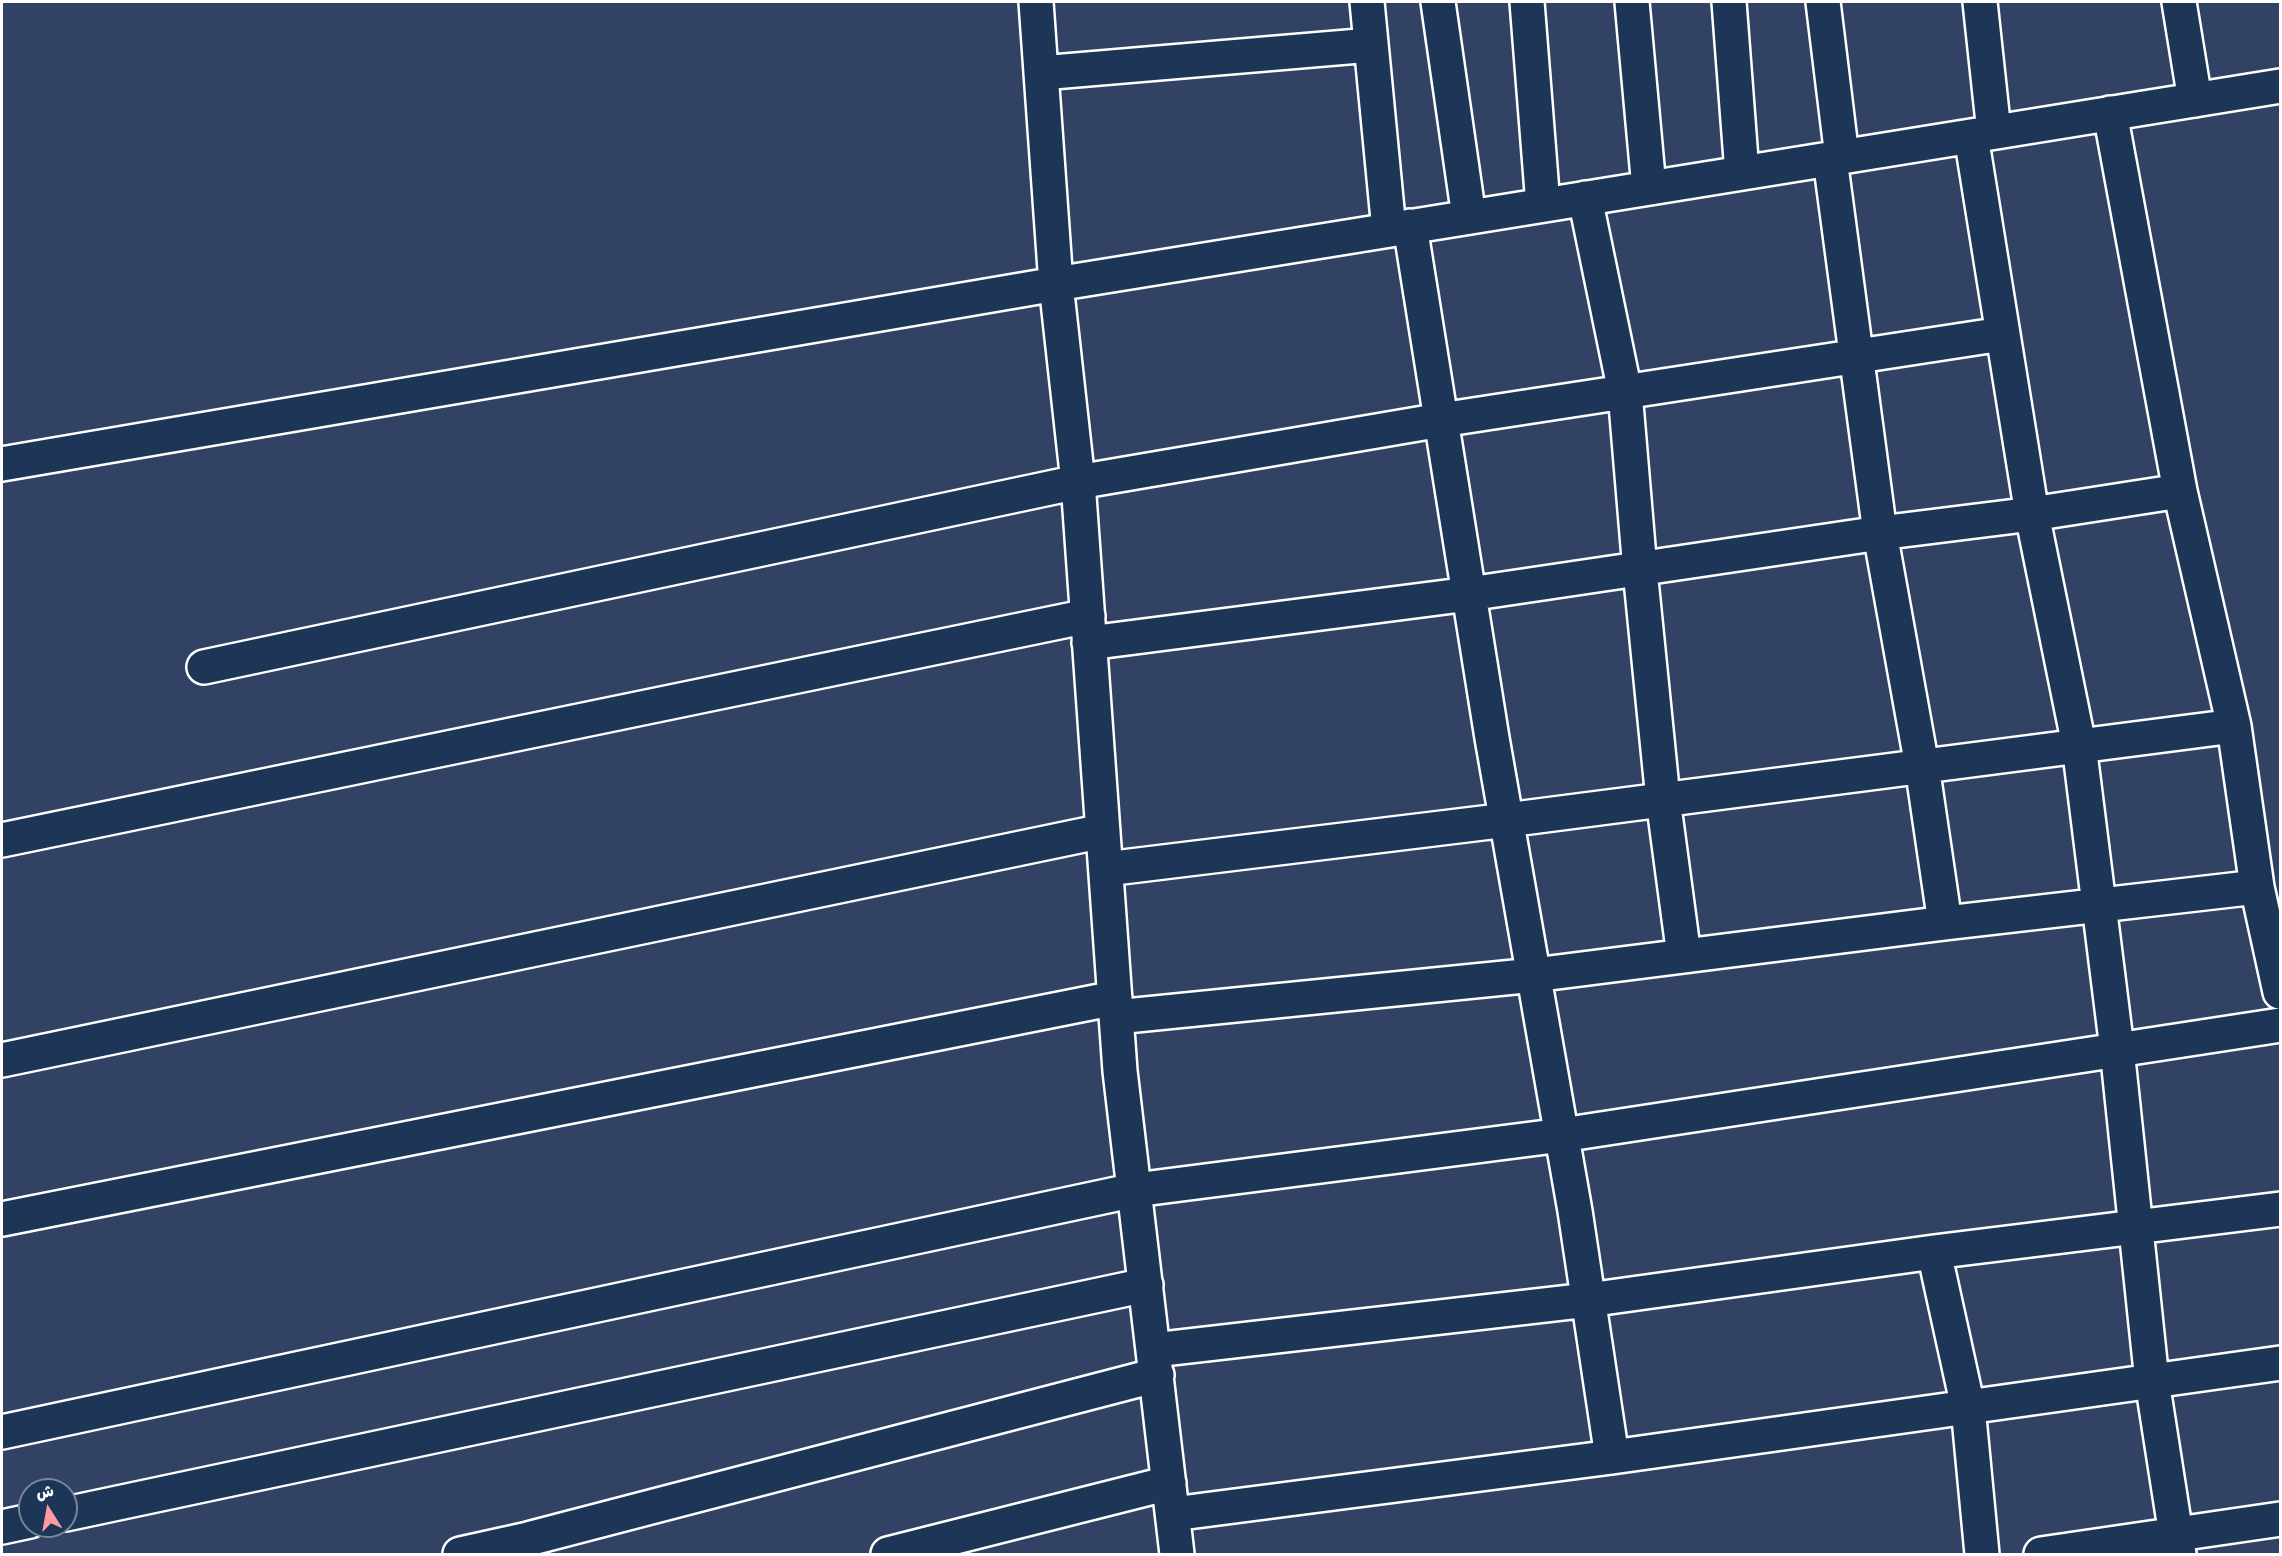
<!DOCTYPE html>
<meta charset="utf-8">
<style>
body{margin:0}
#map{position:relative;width:2282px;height:1556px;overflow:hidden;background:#314265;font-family:"Shantell Sans","Playpen Sans Arabic",sans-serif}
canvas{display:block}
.frame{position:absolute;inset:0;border:3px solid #fff;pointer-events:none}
.north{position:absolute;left:18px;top:1478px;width:60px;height:60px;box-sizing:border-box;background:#1d3557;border:2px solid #77869a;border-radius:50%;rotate:349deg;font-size:16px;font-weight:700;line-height:24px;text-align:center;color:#fff}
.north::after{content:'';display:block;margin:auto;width:21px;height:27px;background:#ff9aa2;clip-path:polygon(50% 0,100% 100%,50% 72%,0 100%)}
</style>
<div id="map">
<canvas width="2282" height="1556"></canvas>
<div class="frame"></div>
<div class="north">ش</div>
</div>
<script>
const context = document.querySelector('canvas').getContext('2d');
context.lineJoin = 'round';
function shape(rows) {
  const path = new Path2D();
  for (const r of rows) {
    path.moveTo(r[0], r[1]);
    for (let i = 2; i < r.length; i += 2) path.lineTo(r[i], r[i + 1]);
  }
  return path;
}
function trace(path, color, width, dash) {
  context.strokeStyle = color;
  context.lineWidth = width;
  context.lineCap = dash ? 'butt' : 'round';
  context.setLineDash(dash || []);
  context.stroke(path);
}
const minor = shape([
 [1036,2,1056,284,1078,482,1120,1071,1177,1554],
 [1367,2,1389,230],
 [1438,2,1469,217],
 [1527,2,1543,205],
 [1632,2,1649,188],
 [1729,2,1742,173],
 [1823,2,1842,157],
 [1980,2,1994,132],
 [2179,2,2195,100],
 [1041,73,1371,45],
 [2110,113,2180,491,2234,726,2257,887,2280,992],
 [1971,136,2032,514,2079,745,2117,1049,2152,1381,2179,1554],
 [1830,159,1880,533,1922,766,1945,923],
 [1585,198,1625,392,1640,570,1663,799,1684,956],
 [1410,226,1492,738,1575,1211,1612,1457],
 [2,464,1056,284,2280,86],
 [1089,643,1469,594,1880,533,2032,514,2180,491],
 [204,667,1078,482,1441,420,2002,334],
 [2,840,1088,616],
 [1106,869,1507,820,2234,726],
 [1116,1017,1534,975,1945,923,2257,887],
 [2,1060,1103,831],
 [2,1219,1115,998],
 [1934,1252,1968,1407,1982,1554],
 [1154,1350,1588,1300,1934,1252,2280,1209],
 [2,1432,1135,1190,1562,1135,2280,1025],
 [66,1514,1146,1285],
 [1173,1514,1612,1457,2280,1363],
 [2,1527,30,1521],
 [460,1554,528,1539,1157,1375],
 [888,1554,1169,1483],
 [2041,1554,2280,1519]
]);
trace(minor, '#fff', 38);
trace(minor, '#1d3557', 33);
</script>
